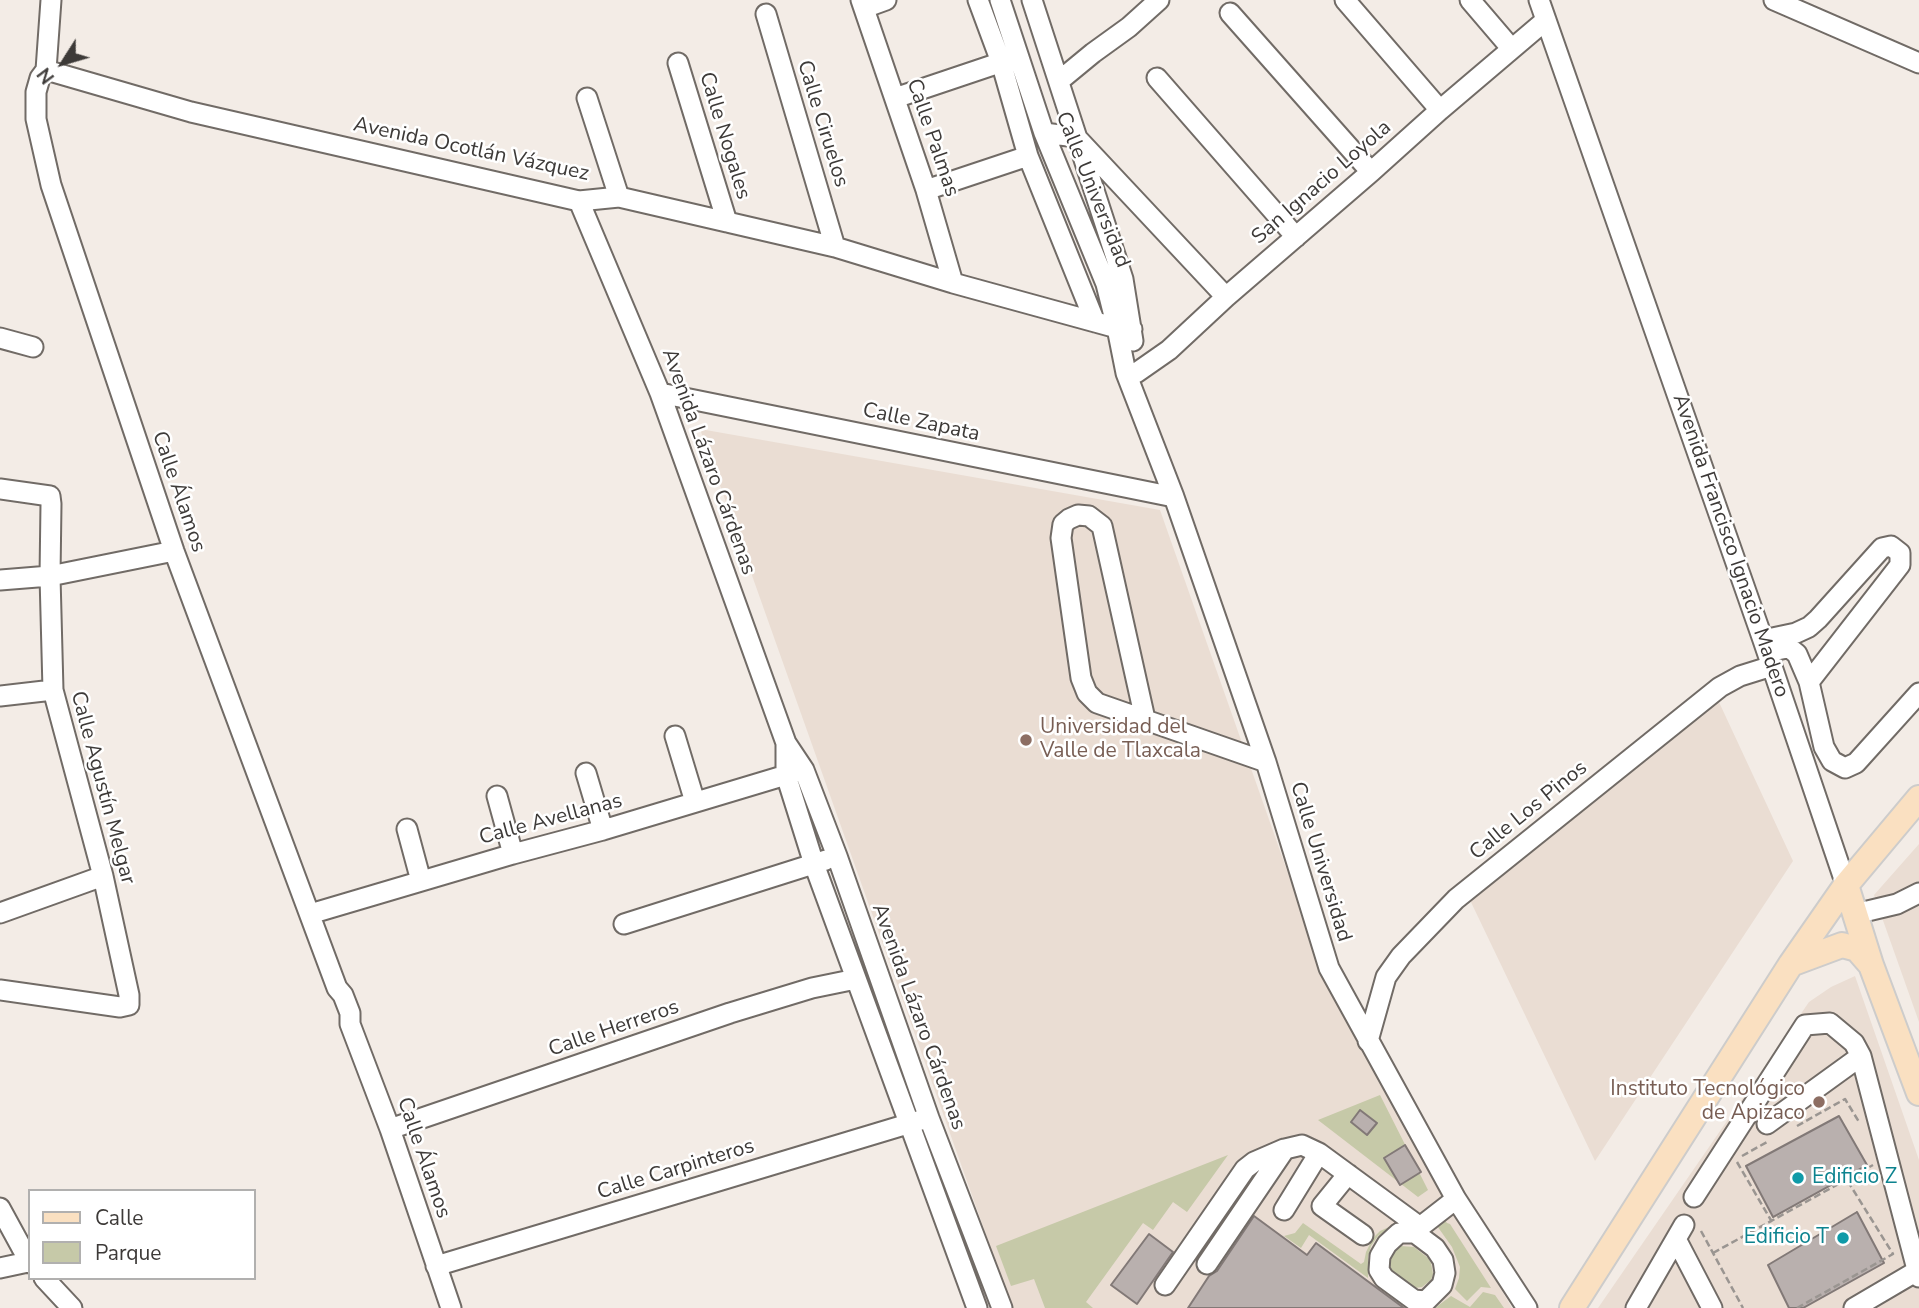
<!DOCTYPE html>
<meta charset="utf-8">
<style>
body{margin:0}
#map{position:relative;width:1919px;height:1308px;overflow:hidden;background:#f3ece6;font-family:"Nunito Sans",sans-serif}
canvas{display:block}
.legend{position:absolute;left:28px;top:1189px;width:228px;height:91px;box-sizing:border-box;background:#fff;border:2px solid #b1b0af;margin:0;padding:9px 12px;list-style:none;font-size:21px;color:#3d3a38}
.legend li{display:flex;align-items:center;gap:14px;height:35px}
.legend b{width:35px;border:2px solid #b1b0af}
.north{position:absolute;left:28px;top:28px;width:70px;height:70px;-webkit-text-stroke:5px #fff;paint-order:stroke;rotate:233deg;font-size:19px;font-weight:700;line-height:28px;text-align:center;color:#3d3a38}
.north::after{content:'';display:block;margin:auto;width:24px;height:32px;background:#3d3a38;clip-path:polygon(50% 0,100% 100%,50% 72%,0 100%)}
</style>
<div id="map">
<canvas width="1919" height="1308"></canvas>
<ul class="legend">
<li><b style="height:9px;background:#fae0c1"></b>Calle</li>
<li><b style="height:19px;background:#c6c9a8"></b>Parque</li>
</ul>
<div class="north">N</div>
</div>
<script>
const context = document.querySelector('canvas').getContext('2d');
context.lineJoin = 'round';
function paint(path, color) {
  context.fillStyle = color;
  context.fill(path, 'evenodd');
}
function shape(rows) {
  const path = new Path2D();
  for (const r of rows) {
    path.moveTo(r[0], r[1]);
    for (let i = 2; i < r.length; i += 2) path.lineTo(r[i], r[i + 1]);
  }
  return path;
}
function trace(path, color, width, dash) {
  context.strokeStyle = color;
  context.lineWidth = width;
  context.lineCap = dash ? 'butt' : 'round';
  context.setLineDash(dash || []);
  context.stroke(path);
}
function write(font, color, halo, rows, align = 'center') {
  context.font = font + ' "Nunito Sans",sans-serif';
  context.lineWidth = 5;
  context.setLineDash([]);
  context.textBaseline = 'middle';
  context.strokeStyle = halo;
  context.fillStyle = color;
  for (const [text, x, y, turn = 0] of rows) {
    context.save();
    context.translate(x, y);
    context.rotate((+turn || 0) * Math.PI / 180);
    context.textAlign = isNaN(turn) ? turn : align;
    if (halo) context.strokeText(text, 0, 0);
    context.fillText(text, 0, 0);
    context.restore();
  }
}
paint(shape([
 [700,429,1160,510,1322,970,1384,1091,1512,1308,1012,1308],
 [1718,700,1793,861,1595,1161,1469,898],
 [1919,844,1919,1022,1874,895],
 [1855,976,1919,1160,1919,1308,1598,1308,1809,1002,1831,987]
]), '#eaddd3');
paint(shape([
 [1380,1095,1428,1190,1418,1197,1318,1120],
 [1228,1155,1187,1212,1173,1202,1153,1230,1143,1223,1086,1302,1093,1308,1045,1308,1034,1279,1011,1286,996,1246],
 [1440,1214,1447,1223,1450,1224,1491,1288,1481,1287,1467,1301,1455,1289,1459,1278,1460,1267,1452,1247,1435,1223],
 [1303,1223,1361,1264,1364,1262,1366,1252,1373,1238,1380,1231,1396,1224,1378,1236,1371,1246,1368,1257,1368,1278,1309,1235,1301,1248,1284,1236,1295,1233],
 [1401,1246,1414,1247,1428,1258,1431,1263,1433,1274,1431,1280,1422,1287,1415,1288,1393,1273,1390,1266,1389,1260,1391,1254],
 [1483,1292,1495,1295,1504,1308,1435,1308,1451,1296,1470,1307]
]), '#c6c9a8');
const building = shape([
 [1360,1110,1377,1123,1367,1135,1351,1122,1360,1110],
 [1839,1116,1867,1165,1773,1217,1746,1166,1839,1116],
 [1405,1145,1421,1172,1400,1185,1384,1158,1405,1145],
 [1857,1212,1884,1263,1803,1308,1789,1308,1768,1265,1857,1212],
 [1254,1216,1307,1255,1316,1243,1404,1308,1188,1308,1209,1276,1217,1271,1254,1216],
 [1149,1234,1173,1252,1137,1304,1111,1285,1149,1234]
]);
paint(building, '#b9b0ae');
trace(building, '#827977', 2);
const minor = shape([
 [51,0,46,70,40,78,36,92,36,119,51,185,174,551,337,988,343,995,350,1013,350,1024,390,1129,451,1308],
 [861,0,926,190,953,283],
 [978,0,1001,62,1028,156,1095,322],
 [1000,0,1044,133,1106,284,1117,328,1126,373,1174,497,1266,762,1329,968,1456,1199,1527,1308],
 [1032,0,1123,279,1133,341],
 [1345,0,1440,110],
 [1470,0,1511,48],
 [1539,0,1763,640,1846,885],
 [1774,0,1919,63],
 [864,8,886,0],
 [1230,13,1371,172],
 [766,14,835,247],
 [678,63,727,222],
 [46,70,191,112,579,201,619,197,835,247,953,283,1117,328,1132,329],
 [1157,78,1296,237],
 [1059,81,1093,53,1129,27,1159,0],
 [587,98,619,197],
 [895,98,1011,59],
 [1044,133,1076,137,1226,297],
 [926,190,1028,156],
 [579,201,660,393,786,743,804,770,837,856,929,1118,1002,1308],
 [0,338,33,347],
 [1126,373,1136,373,1169,350,1226,297,1371,172,1440,110,1546,20],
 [660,393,1174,497],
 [0,489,50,496,51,504,50,576,53,690,103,876,129,995,129,1005,120,1007,0,990],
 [0,580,50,576,174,551],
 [1763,640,1796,633,1809,627,1818,619,1882,548,1891,546,1900,553,1900,565,1809,682,1797,654,1792,650,1787,648,1767,652],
 [1809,682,1824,747,1832,761,1845,768,1856,763,1919,693],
 [0,696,53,690],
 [1145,719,1102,526,1089,516,1078,515,1069,519,1063,524,1061,538,1081,678,1087,693,1097,703,1266,762],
 [675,736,695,802],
 [786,744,786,775,814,864,977,1308],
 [586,773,603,830],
 [497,796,513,854],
 [407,829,421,881],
 [0,913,103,876],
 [310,914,513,854,603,830,796,772],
 [1855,914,1897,904,1919,893],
 [624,924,826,860],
 [1368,1041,1386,977,1401,956,1456,899,1720,687,1740,676,1772,666],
 [1767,1124,1861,1056,1919,1277],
 [390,1129,730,1013,812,988,856,979],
 [1348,1174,1322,1206,1363,1235],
 [1694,1197,1805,1025,1830,1023,1854,1043,1861,1056],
 [0,1208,30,1263],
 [1284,1210,1319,1153],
 [1415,1233,1435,1248,1443,1260,1445,1273,1442,1285,1426,1301,1414,1300,1384,1278,1379,1270,1380,1256,1387,1244,1399,1233,1415,1233,1420,1227],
 [1676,1239,1712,1308],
 [1207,1264,1285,1149,1302,1145,1319,1153,1420,1227,1456,1199],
 [436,1266,921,1120],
 [0,1268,28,1262],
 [44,1278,72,1308],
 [1165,1285,1245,1169,1254,1162,1284,1149],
 [1636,1308,1684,1225],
 [1854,1308,1917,1271]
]);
const major = shape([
 [1846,885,1871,965,1919,1093],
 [1791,964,1842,945,1857,949,1871,965],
 [1572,1308,1791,964,1846,885,1919,798]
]);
trace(minor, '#716b66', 23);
trace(major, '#cdcccb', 28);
trace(shape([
 [1797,1126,1845,1099,1859,1122],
 [1742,1156,1767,1142],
 [1737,1162,1772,1222],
 [1701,1231,1743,1308],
 [1713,1253,1873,1165],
 [1797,1308,1893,1254,1847,1180]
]), '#9a9591', 2.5, [7, 3.5]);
trace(minor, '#fff', 19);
trace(major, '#fae0c1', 24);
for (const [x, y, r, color] of [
 [1026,740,7,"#8d6e63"],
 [1819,1102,7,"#8d6e63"],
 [1798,1178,7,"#0f9aa8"],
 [1843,1238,7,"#0f9aa8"]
]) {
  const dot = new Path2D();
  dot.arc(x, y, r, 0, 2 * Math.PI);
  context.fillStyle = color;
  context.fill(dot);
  trace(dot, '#fff', 2.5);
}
write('21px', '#3d3a38', '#fff', [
 ["Calle Ciruelos",822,124,73],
 ["Calle Nogales",724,136,73],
 ["Calle Palmas",932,138,71],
 ["Avenida Ocotlán Vázquez",471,150,12],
 ["San Ignacio Loyola",1322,183,-41],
 ["Calle Universidad",1092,190,68],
 ["Calle Zapata",921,423,12],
 ["Avenida Lázaro Cárdenas",708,462,70],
 ["Calle Álamos",178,492,71],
 ["Avenida Francisco Ignacio Madero",1730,546,71],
 ["Calle Agustín Melgar",102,788,75],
 ["Calle Los Pinos",1529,811,-39],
 ["Calle Avellanas",551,820,-15],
 ["Calle Universidad",1320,862,73],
 ["Avenida Lázaro Cárdenas",918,1017,70],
 ["Calle Herreros",614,1029,-19],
 ["Calle Álamos",423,1158,71],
 ["Calle Carpinteros",676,1170,-17]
]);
write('21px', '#785e54', '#fff', [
 ["Universidad del",1040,728],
 ["Valle de Tlaxcala",1040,752],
 ["Instituto Tecnológico",1805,1090,"right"],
 ["de Apizaco",1805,1114,"right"]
], 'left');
write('21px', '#0d838f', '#fff', [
 ["Edificio Z",1812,1178],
 ["Edificio T",1829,1238,"right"]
], 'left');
</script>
